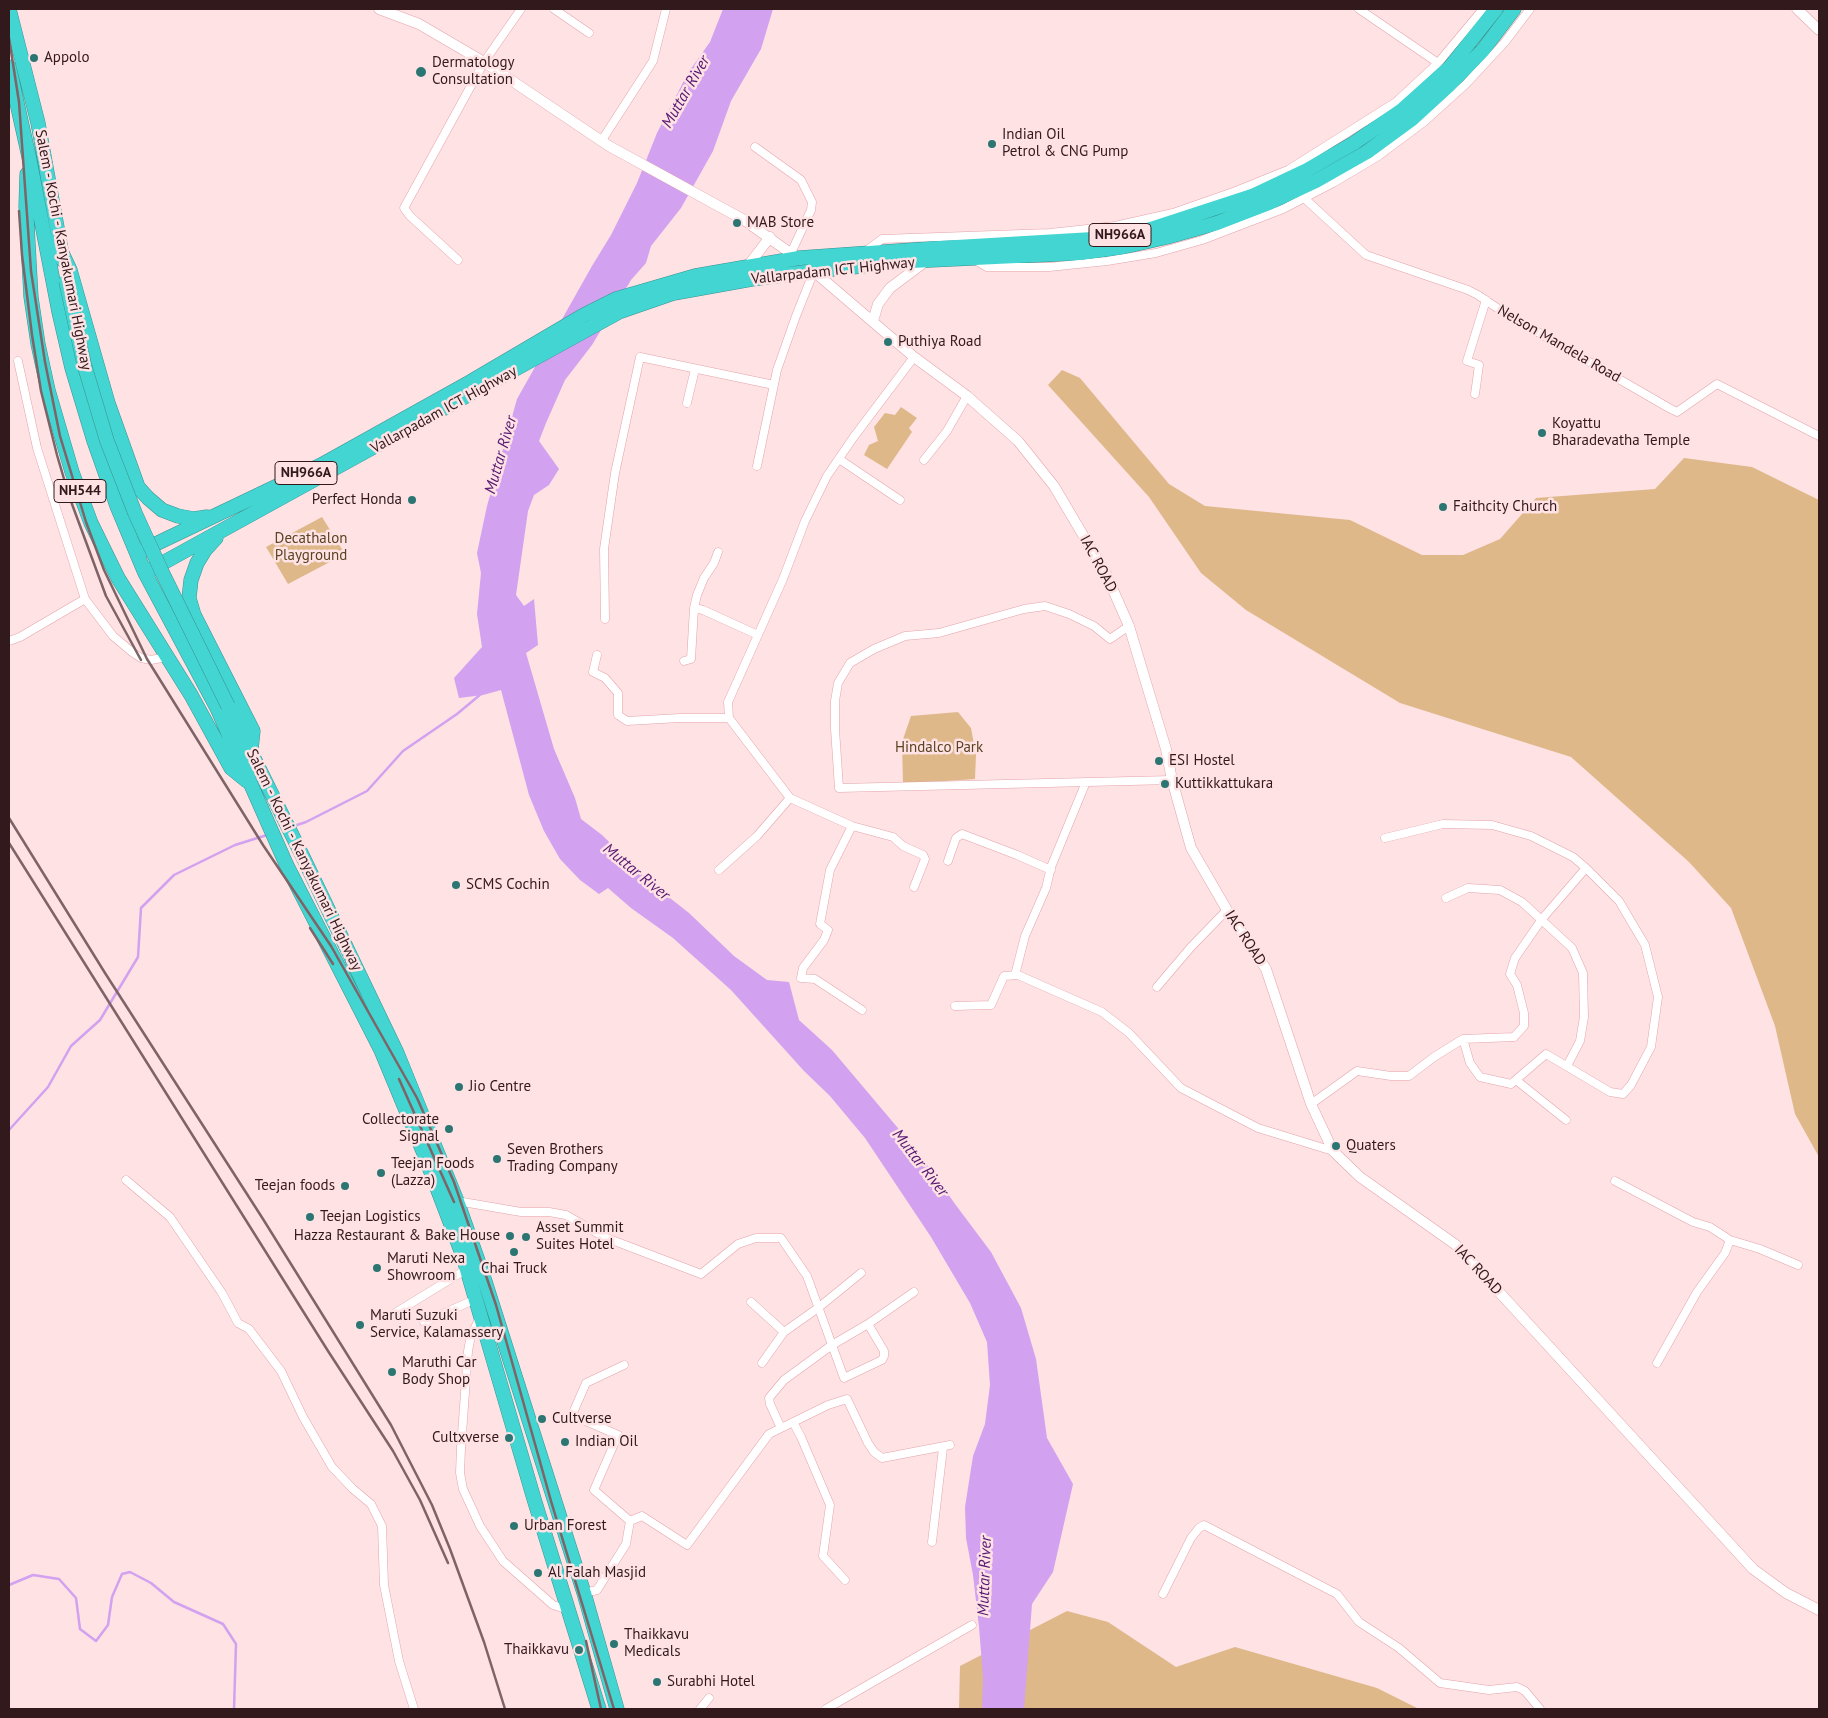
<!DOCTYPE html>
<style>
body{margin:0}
#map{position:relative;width:1828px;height:1718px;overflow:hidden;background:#fee2e4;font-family:"PT Sans",sans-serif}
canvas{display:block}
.frame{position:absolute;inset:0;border:10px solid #32191c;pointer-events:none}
</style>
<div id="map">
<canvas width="1828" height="1718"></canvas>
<div class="frame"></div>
</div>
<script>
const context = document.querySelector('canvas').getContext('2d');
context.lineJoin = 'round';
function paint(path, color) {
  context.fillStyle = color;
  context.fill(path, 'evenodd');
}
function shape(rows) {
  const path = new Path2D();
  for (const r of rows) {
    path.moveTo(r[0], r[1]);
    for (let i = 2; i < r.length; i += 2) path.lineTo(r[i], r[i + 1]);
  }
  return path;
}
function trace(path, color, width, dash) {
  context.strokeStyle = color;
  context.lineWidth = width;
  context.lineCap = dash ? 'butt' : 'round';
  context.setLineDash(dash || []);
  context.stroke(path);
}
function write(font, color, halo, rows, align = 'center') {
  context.font = font + ' "PT Sans",sans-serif';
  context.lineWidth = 5;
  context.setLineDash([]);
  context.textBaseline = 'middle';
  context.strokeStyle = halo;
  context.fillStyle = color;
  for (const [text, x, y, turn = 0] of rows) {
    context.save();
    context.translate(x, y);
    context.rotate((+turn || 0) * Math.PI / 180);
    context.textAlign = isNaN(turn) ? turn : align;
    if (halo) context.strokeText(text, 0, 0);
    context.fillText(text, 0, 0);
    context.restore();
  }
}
paint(shape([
 [1062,370,1080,378,1169,484,1205,506,1350,520,1422,555,1463,555,1500,539,1536,498,1655,489,1684,458,1752,467,1819,500,1819,1157,1795,1114,1775,1026,1731,908,1689,862,1571,757,1400,703,1246,610,1201,573,1149,497,1048,385],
 [901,407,917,418,909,428,912,432,887,469,864,455,869,445,878,441,874,427,885,413,895,415],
 [322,517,345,554,288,584,266,547],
 [958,712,971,728,976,755,975,779,903,784,902,742,911,716],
 [1067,1611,1108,1622,1176,1667,1235,1647,1377,1688,1419,1709,959,1709,960,1666]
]), '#dfb88a');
paint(shape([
 [723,9,773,9,761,49,731,101,713,151,681,208,651,246,646,263,631,280,592,345,565,380,546,423,539,441,559,469,549,485,534,495,528,511,516,595,524,606,534,599,538,645,526,653,554,749,575,798,581,819,602,835,652,884,689,913,734,956,767,980,789,982,799,1020,832,1050,919,1153,955,1204,991,1252,1021,1308,1036,1359,1047,1438,1073,1484,1053,1572,1032,1604,1024,1709,982,1709,983,1677,979,1627,973,1575,966,1538,965,1507,973,1456,985,1424,990,1385,987,1342,970,1303,931,1237,865,1138,830,1096,804,1071,731,990,673,938,631,908,608,888,599,894,580,880,560,859,544,831,529,795,501,690,483,695,459,698,454,678,482,647,477,614,481,573,477,553,487,506,517,399,592,266,611,235,637,183,657,133,688,73,710,42]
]), '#d2a1ef');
trace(shape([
 [294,826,306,822,367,791,403,751,457,714,481,694],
 [9,1130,48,1087,71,1046,100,1020,138,957,141,908,174,875,235,845,267,835],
 [9,1585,33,1575,59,1579,76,1598,80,1629,96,1641,108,1625,112,1597,122,1574,130,1572,151,1583,174,1602,223,1624,236,1644,234,1709]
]), '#d2a1ef', 2.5);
const street = shape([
 [554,9,589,33],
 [1359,9,1438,63],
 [602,140,653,61,666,9],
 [755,147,801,180,812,202,811,210,791,253],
 [1303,197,1366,255,1468,290,1478,295,1503,312,1669,408,1677,412,1717,384,1819,436],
 [866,251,882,239,1050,233,1115,226,1173,213,1236,191,1288,170,1396,102,1438,63,1483,9],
 [458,260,410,216,404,208,484,62,521,9],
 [975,260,987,267,1049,267,1107,261,1156,253,1202,240,1283,209,1333,183,1377,157,1424,122,1466,84,1505,42,1530,9],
 [1475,394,1479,365,1467,361,1486,300],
 [687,403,695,369],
 [839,459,900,500],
 [924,460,947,431,967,396],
 [757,466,777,370,796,316,814,271],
 [85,599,113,636,132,652,141,658,151,660,167,657],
 [694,608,697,595,704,578,714,563,718,552],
 [605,619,604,549,615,473,640,357,774,385],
 [1129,626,1110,639,1094,626,1069,614,1045,606,1024,609,939,633,905,636,874,649,850,663,838,683,835,701,835,729,839,788,1172,780],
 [9,641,20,637,85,599,37,448,18,361],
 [597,655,593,672,605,678,618,693,618,715,627,721,680,718,729,718],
 [684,661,691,659,694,608,703,610,758,635],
 [852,826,830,870,820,924,828,930,824,940,803,968,801,978,815,979,862,1010],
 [1385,838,1443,824,1492,825,1531,836,1573,857,1586,868,1619,901,1645,945,1658,997,1651,1047,1631,1085,1623,1094,1610,1092,1546,1054,1511,1084,1480,1077,1470,1063,1463,1039],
 [948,861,956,838,962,834,1017,855,1051,870],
 [719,870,757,836,790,798],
 [914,887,925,859,923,855,903,846,893,837,852,826,790,798,729,718,728,702,783,579,805,521,827,476,853,438,914,357],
 [1446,898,1468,888,1500,890,1522,902,1572,948,1583,973,1584,1017,1580,1041,1567,1066],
 [1015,975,1025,936,1046,888,1051,867,1086,782],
 [1157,987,1191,947,1227,910],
 [955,1006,991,1005,1004,976,1018,975,1102,1012,1129,1033,1181,1088,1258,1128,1333,1151],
 [1516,1080,1566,1120],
 [1311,1104,1357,1071,1391,1076,1409,1076,1434,1057,1463,1039,1514,1037,1524,1026,1524,1013,1517,985,1510,974,1515,958,1542,919,1586,868],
 [126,1180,170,1217,222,1293,238,1323,249,1329,281,1371,303,1417,332,1467,353,1489,371,1504,382,1526,384,1585,399,1661,414,1709],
 [1615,1181,1693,1222,1710,1227,1730,1240,1760,1249,1798,1265],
 [457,1201,521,1212,549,1212,566,1215,604,1237,701,1274,738,1244,756,1238,781,1238,807,1276,844,1378,882,1360,884,1356,884,1351,868,1324],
 [751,1302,784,1332],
 [395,1313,467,1269],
 [480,1318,471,1335,468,1351,461,1448,460,1473,463,1489,480,1526,503,1561,553,1605,569,1610],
 [424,1322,476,1299],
 [762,1363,784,1332,818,1308,861,1273],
 [1657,1363,1697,1292,1725,1253,1730,1240],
 [624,1365,586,1383,572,1415,618,1435,594,1490,630,1521],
 [793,1422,801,1437,830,1505,823,1556,845,1580],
 [781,1428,770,1404,769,1398,784,1380,832,1345,868,1324,914,1292],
 [932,1542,943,1448],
 [584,1593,597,1590,626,1544,630,1521,642,1516,687,1545,769,1434,828,1405,847,1399,868,1443,874,1452,882,1458,950,1445],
 [1163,1594,1191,1538,1199,1528,1204,1525,1337,1594,1359,1622,1399,1648,1440,1683,1489,1690,1517,1687,1525,1691,1540,1709],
 [700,1709,709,1698],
 [826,1709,972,1625]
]);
const secondary = shape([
 [379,9,419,24,484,62,609,146,744,220,800,260],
 [1797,9,1819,30],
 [747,267,770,237],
 [811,269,914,357,967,396,1018,441,1054,486,1106,574,1129,626,1166,749,1172,780,1191,848,1227,910,1266,969,1311,1104,1333,1151,1360,1177,1456,1245,1753,1569,1786,1593,1819,1610],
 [873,321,878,304,890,288,926,261]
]);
const highway = shape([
 [9,9,38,123,63,260],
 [9,67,29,157,59,312,72,368,94,441,117,506,145,573,217,708,287,866,381,1050,423,1151,463,1256,534,1499,599,1709],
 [27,174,26,206,31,297,38,344,48,390,72,472,91,523,118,578,191,695,231,768,247,781],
 [61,251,70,270,108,403,138,487,148,498,162,510,178,516,194,519,207,517],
 [216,538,205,550,197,563,191,580,189,598,194,615,253,731,251,750],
 [141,551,321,465,470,382,584,315,616,299,695,276,799,258,940,248,1093,239,1148,230,1252,196,1307,170,1354,143,1402,110,1450,67,1496,9],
 [150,570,619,312,674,293,752,279,814,271,911,261,1080,253,1123,247,1167,237,1217,223,1269,203,1316,181,1367,152,1412,119,1448,86,1483,50,1514,9],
 [228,706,303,857,397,1053,457,1201,482,1272,584,1593,617,1709]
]);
trace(street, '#e5a3aa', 9);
trace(secondary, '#e5a3aa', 11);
trace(highway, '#3c9392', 15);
trace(street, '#fff', 8);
trace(secondary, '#fff', 10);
trace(highway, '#42d5d1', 14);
trace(shape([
 [9,38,19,102,31,271,45,362,60,436,86,522,104,570,147,659,263,845,331,946,417,1098,454,1182,496,1305,551,1501,614,1709],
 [19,211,22,255,32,335,41,391,57,455,69,496,106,596,141,660],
 [9,818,105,973,263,1219,391,1425,432,1505,450,1549,484,1642,505,1709],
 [9,843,328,1351,393,1451,420,1500,448,1563],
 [310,928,333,964],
 [399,1079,454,1202],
 [586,1641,601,1709]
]), '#7e6467', 2.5);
const highwayBridge = shape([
 [66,281,84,364,107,441,135,513,162,572,228,706]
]);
trace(highwayBridge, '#3c9392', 15, []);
trace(highwayBridge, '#42d5d1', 14);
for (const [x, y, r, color] of [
 [34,58,5,"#2b7572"],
 [421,72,6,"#2b7572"],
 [992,144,5,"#2b7572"],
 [737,223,5,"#2b7572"],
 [888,342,5,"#2b7572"],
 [1542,433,5,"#2b7572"],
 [412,500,5,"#2b7572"],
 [1443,507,5,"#2b7572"],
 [1159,761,5,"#2b7572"],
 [1165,784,5,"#2b7572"],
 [456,885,5,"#2b7572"],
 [459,1087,5,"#2b7572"],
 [449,1129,5,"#2b7572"],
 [1336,1146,5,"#2b7572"],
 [497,1159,5,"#2b7572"],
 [381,1173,5,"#2b7572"],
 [345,1186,5,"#2b7572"],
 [310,1217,5,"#2b7572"],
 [510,1236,5,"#2b7572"],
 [526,1237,5,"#2b7572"],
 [514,1252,5,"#2b7572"],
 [377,1268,5,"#2b7572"],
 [360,1325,5,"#2b7572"],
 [392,1372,5,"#2b7572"],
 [542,1419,5,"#2b7572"],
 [509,1438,5,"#2b7572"],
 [565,1442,5,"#2b7572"],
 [514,1526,5,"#2b7572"],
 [538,1573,5,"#2b7572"],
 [614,1644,5,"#2b7572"],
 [579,1650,5,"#2b7572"],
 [657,1682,5,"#2b7572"]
]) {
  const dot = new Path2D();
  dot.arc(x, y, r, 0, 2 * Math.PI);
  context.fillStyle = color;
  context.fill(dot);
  trace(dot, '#fee2e4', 2);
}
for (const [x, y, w] of [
 [1120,235,62],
 [306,473,62],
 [80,491,52]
]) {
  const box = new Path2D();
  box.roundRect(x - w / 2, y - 11.5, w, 23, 4);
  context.fillStyle = '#fee2e4';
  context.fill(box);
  trace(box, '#32191c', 1);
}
write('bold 14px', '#32191c', null, [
 ["NH966A",1120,235],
 ["NH966A",306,473],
 ["NH544",80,491]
]);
write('15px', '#32191c', '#fee2e4', [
 ["Appolo",44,58],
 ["Dermatology",432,63],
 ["Consultation",432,80],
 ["Indian Oil",1002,135],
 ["Petrol & CNG Pump",1002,152],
 ["MAB Store",747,223],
 ["Puthiya Road",898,342],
 ["Koyattu",1552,424],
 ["Bharadevatha Temple",1552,441],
 ["Perfect Honda",402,500,"right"],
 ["Faithcity Church",1453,507],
 ["ESI Hostel",1169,761],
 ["Kuttikkattukara",1175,784],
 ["SCMS Cochin",466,885],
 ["Jio Centre",469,1087],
 ["Collectorate",439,1120,"right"],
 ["Signal",439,1137,"right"],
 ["Quaters",1346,1146],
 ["Seven Brothers",507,1150],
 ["Trading Company",507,1167],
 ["Teejan Foods",391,1164],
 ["(Lazza)",391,1181],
 ["Teejan foods",335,1186,"right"],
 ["Teejan Logistics",320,1217],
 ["Asset Summit",536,1228],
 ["Suites Hotel",536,1245],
 ["Hazza Restaurant & Bake House",500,1236,"right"],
 ["Maruti Nexa",387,1259],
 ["Showroom",387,1276],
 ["Chai Truck",514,1269,"center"],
 ["Maruti Suzuki",370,1316],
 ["Service, Kalamassery",370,1333],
 ["Maruthi Car",402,1363],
 ["Body Shop",402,1380],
 ["Cultverse",552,1419],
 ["Cultxverse",499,1438,"right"],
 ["Indian Oil",575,1442],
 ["Urban Forest",524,1526],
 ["Al Falah Masjid",548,1573],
 ["Thaikkavu",624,1635],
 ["Medicals",624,1652],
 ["Thaikkavu",569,1650,"right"],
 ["Surabhi Hotel",667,1682]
], 'left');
write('15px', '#32191c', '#fee2e4', [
 ["Salem - Kochi - Kanyakumari Highway",63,250,79],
 ["Vallarpadam ICT Highway",833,271,-6],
 ["Nelson Mandela Road",1559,344,30],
 ["Vallarpadam ICT Highway",444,410,-29],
 ["IAC ROAD",1098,564,62],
 ["Salem - Kochi - Kanyakumari Highway",304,860,64],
 ["IAC ROAD",1245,938,57],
 ["IAC ROAD",1478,1270,47]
]);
write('15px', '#5b4221', '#fee2e4', [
 ["Decathalon",311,539],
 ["Playground",311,556],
 ["Hindalco Park",939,748]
]);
write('italic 16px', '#551772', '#fee2e4', [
 ["Muttar River",686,92,-60],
 ["Muttar River",501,455,-74],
 ["Muttar River",636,872,39],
 ["Muttar River",920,1163,52],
 ["Muttar River",985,1576,-88]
]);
</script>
